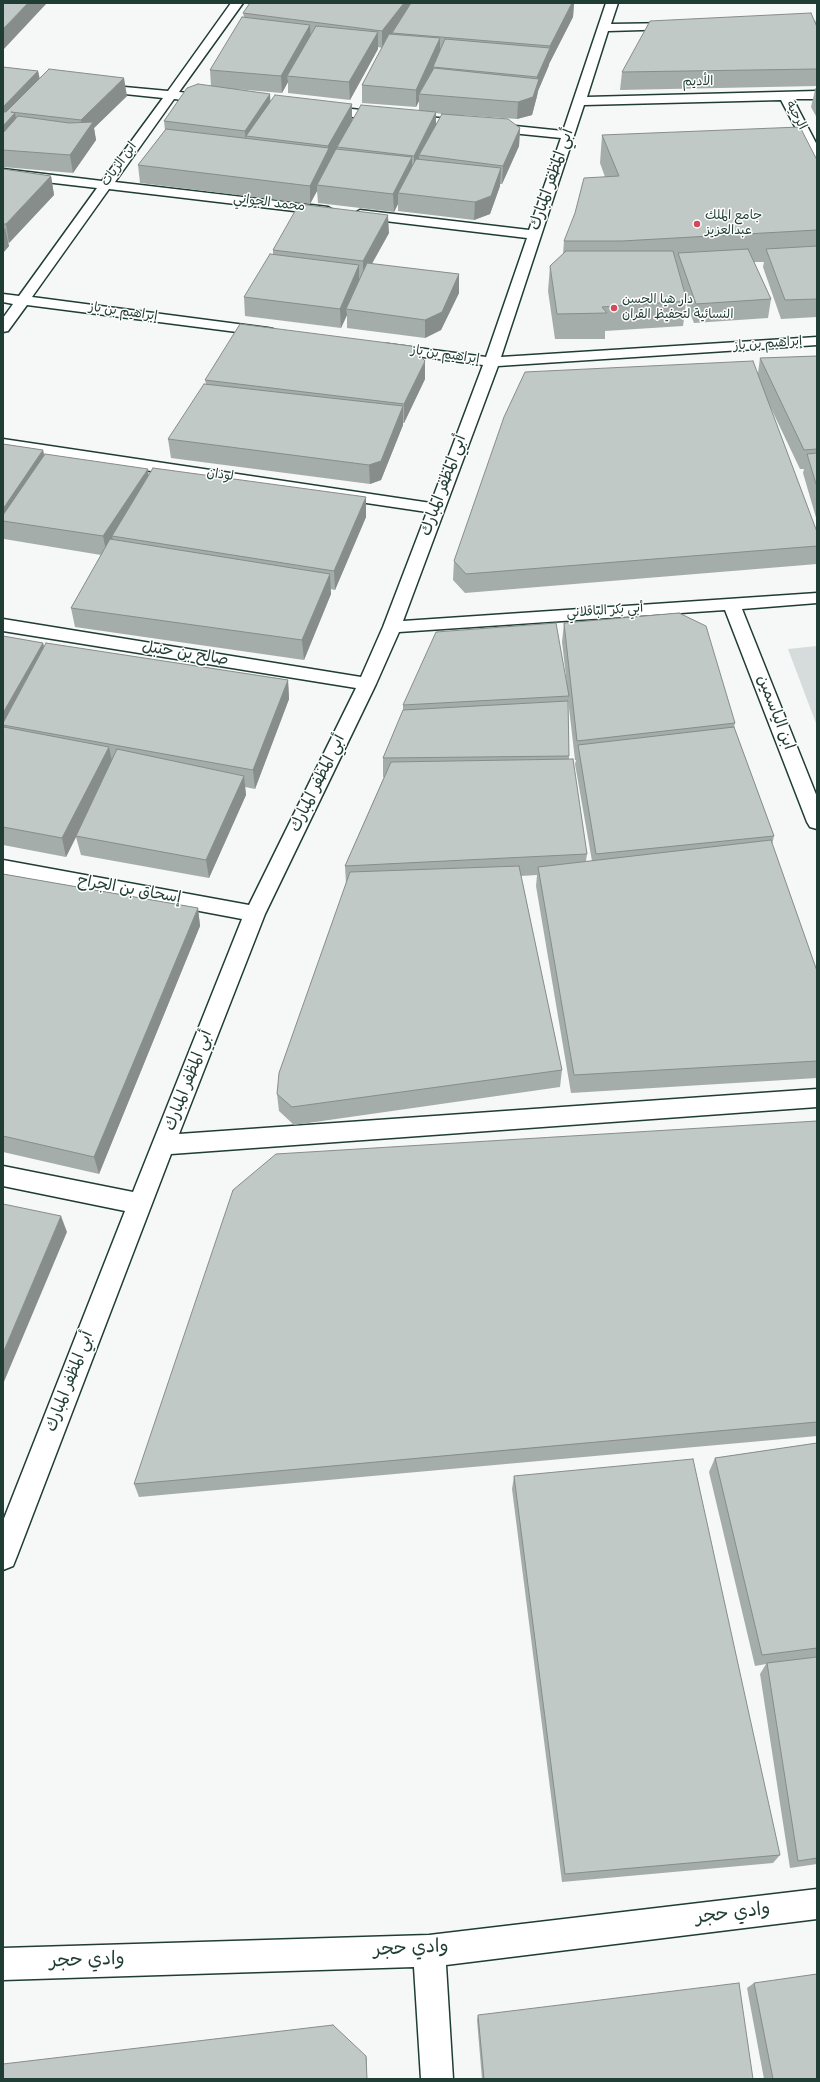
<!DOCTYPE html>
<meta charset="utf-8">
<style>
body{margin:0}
#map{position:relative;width:820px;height:2082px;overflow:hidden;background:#f6f7f7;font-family:"Indie Flower",sans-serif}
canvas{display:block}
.frame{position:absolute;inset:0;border:4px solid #1f3d34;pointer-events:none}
</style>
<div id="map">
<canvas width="820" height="2082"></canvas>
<div class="frame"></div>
</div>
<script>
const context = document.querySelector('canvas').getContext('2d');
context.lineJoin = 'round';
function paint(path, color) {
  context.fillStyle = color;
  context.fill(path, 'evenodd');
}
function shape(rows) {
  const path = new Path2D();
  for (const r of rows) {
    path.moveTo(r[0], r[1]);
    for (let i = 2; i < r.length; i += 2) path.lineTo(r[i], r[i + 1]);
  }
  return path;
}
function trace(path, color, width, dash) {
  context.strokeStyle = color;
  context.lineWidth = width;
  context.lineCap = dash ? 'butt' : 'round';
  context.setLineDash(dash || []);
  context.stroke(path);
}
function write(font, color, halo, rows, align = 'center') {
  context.font = font + ' "Indie Flower","Playpen Sans Arabic",sans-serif';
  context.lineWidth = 3;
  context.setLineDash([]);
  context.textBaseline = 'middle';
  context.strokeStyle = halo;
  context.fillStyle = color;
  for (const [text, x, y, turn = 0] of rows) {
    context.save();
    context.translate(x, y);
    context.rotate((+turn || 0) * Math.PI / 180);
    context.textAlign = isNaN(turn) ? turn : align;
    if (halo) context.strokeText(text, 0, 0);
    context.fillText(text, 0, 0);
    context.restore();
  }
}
paint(shape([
 [817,646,817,726,788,649]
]), '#d6dcdb');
const minor = shape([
 [231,3,243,3,179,92,211,95,217,99,211,103,174,99,115,182,328,207,335,211,328,215,109,189,32,297,268,328,273,329,275,332,273,335,268,336,27,305,8,331,3,332,3,318,13,304,3,302,3,294,19,296,97,188,3,177,3,169,102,181,163,98,96,91,92,90,90,87,92,84,168,91,231,3],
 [606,3,618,3,611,24,676,23,682,26,676,29,608,31,587,97,817,91,817,99,793,99,817,145,817,161,811,157,781,100,584,105,501,357,817,337,817,345,498,366,403,621,817,593,817,603,742,609,817,797,817,829,810,827,807,822,725,610,399,632,376,684,265,914,179,1134,817,1089,817,1107,171,1154,17,1556,13,1566,3,1570,3,1521,125,1211,3,1186,3,1166,133,1192,242,919,3,874,3,860,249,905,356,688,3,631,3,619,361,677,383,627,427,512,3,449,3,439,431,503,483,365,387,352,382,351,380,348,382,345,387,344,486,357,527,238,360,218,353,214,360,210,529,230,561,138,323,114,317,110,323,106,563,131,606,3],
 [817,1889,817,1919,446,1965,453,2079,421,2079,414,1967,3,1980,3,1948,429,1935,817,1889]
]);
trace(minor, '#1f3d34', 3);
paint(minor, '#fff');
paint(shape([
 [250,3,574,3,573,17,549,64,549,65,538,91,537,96,532,115,517,119,460,115,520,128,519,146,502,184,500,184,500,186,490,214,474,220,398,211,398,204,394,212,318,203,317,191,310,204,140,183,138,165,165,130,164,121,211,86,210,70,244,17,243,13],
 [378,47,382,48,362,85,362,103,416,107,419,101,419,111,352,120,352,104,270,102,270,94,235,89,282,93,288,82,288,93,350,100,378,49],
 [436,113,442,114,436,124],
 [817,16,817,86,620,90,622,72,815,23],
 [3,67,38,71,40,79,127,96,94,128,96,140,73,173,3,167],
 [817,87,817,118,811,107,815,90],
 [602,135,817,160,817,317,781,319,763,267,764,262,754,262,771,299,768,318,694,323,686,303,683,326,605,331,605,339,555,339,548,291,550,266,563,254,564,241,605,177,600,163],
 [3,169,51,176,54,195,9,243,8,242,9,246,3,253],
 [389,233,372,264,459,274,459,293,441,330,425,338,347,328,347,315,341,328,245,316,244,297,273,254,273,250],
 [817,356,817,521,803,473,804,469,800,469,768,402,817,532,817,564,465,593,453,580,454,561,758,373,760,358],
 [425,379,404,423,403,423,403,425,381,480,370,484,171,458,168,439,206,384,205,380],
 [3,444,43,450,44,455,149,476,366,517,335,590,330,589,331,594,304,660,75,627,71,608,101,555,4,539,3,536],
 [564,623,735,723,734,727,774,836,772,845,817,971,817,1078,571,1093,536,886,537,875,521,876,562,1070,560,1087,294,1125,279,1111,277,1094,346,884,345,866,384,777,383,777,383,758,403,711,403,705,567,685,562,642],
 [568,699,575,760,576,760,575,764,592,861,586,861,587,854,569,759,568,704],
 [3,636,43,643,44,647,288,680,289,699,255,789,245,787,246,795,209,878,81,855,76,837,66,857,3,845],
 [3,874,198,908,200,926,99,1174,3,1152],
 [817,1121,817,1436,139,1497,134,1484],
 [817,1443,817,1864,790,1868,760,1674,766,1664,755,1666,709,1472,715,1458],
 [514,1476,780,1855,773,1863,562,1882,512,1489],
 [754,1983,817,2079,764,2079,747,1988],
 [478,2015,753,2079,482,2079,477,2020]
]), '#a5adaa');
paint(shape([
 [28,3,47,3,3,50,3,29],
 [404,3,415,3,392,33,392,35,382,48,382,31],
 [572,3,574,3,573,17,549,64,550,46],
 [310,25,311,42,287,76,288,82,282,93,281,76],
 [378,32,378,49,350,100,349,82],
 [440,38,440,56,433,67,433,70,419,94,419,101,416,107,416,90],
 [550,48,549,65,538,91,537,96,532,115,517,119,518,102,537,85,537,77],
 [38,71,41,88,11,112,15,113,19,131,3,147,3,107],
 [124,78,127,96,94,128,96,140,73,173,70,155,83,136,81,120],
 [270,94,271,111,246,136,247,148,246,149,245,131],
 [352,104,352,121,337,147,337,149,317,185,317,191,310,204,310,186,328,150,328,146],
 [436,112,436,130,419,155,419,164,414,174,414,156],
 [520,128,519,146,502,184,503,166],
 [412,157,412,175,398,193,398,204,394,212,393,194],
 [501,168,500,186,490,214,474,220,475,202],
 [51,176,54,195,9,243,6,224],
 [388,215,389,233,363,279,363,261],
 [5,228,9,246,3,253,3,230],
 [359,265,359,284,346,309,347,315,341,328,340,309],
 [459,274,459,293,441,330,425,338,425,320],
 [425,361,425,379,404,423,404,404],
 [403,406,403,425,381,480,370,484,369,465],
 [43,450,47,469,3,521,3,509],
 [148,469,150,488,112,536,114,545,107,556,103,536],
 [366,497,366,517,335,590,334,571],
 [330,574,331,594,304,660,302,640],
 [43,643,48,662,3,725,3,713],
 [288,680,289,699,255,789,253,770],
 [109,747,113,766,76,836,76,837,66,857,62,838],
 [244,776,246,795,209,878,206,860],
 [198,908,200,926,99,1174,94,1157],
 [61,1216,67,1232,3,1384,3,1353],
 [366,2056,367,2060,367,2079]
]), '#868d8b');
const building = shape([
 [3,3,28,3,3,29,3,3],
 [250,3,404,3,382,31,243,13,250,3],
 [411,3,572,3,550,46,392,33,411,3],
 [811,13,817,27,817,69,622,72,650,21,811,13],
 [242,17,310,25,281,76,210,70,242,17],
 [316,26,378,32,349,82,287,76,316,26],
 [389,34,440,38,416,90,362,85,389,34],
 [445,39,550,48,537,77,433,67,445,39],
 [3,67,38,71,3,107,3,67],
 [434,68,539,79,533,97,518,102,419,94,434,68],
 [49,69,124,78,81,120,11,112,15,113,3,126,3,112,6,112,49,69],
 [198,84,270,94,245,131,164,121,187,88,198,84],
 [817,87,817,94,815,90,817,87],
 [275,95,352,104,328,146,246,136,275,95],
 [361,105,436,112,414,156,337,147,361,105],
 [442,114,508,119,520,128,503,166,419,155,442,114],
 [18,116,69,123,93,122,70,155,3,150,3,133,18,116],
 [800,127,817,160,817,230,622,241,564,241,575,213,584,178,619,176,602,135,800,127],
 [166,129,329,148,310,186,138,165,166,129],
 [336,149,412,157,393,194,317,185,336,149],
 [416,159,501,168,491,196,475,202,398,193,416,159],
 [3,169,51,176,6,224,3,224,3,169],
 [299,204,388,215,363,261,273,250,299,204],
 [817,246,817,299,785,300,766,249,817,246],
 [748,249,771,299,696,304,678,253,748,249],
 [566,251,673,251,687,301,602,307,607,313,557,314,550,266,566,251],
 [270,254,359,265,340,309,244,297,270,254],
 [367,263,459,274,442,312,425,320,346,309,367,263],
 [240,324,411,346,425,361,404,404,205,380,240,324],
 [817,356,817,449,804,450,760,358,817,356],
 [753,361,817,532,817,546,466,574,454,561,504,417,525,372,753,361],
 [204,384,403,406,381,461,369,465,168,439,204,384],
 [3,444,43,450,3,509,3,444],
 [817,453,817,487,807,454,817,453],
 [45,454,148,469,103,536,3,521,3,515,45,454],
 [153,468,366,497,334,571,112,536,153,468],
 [110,539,330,574,302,640,71,608,110,539],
 [679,613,706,626,735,723,577,741,564,623,679,613],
 [556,623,569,696,403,705,436,632,556,623],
 [3,636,43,643,3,713,3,636],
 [46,643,288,680,253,770,3,725,3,723,46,643],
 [568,701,569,756,383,758,403,710,568,701],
 [4,727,109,747,62,838,3,827,3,729,4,727],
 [734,727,774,836,596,854,578,745,734,727],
 [117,749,244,776,206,860,76,836,117,749],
 [573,759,587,854,345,866,391,762,573,759],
 [771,840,817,971,817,1061,574,1075,538,867,771,840],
 [519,866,562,1070,292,1107,277,1094,279,1073,350,872,519,866],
 [3,874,198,908,94,1157,3,1136,3,874],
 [817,1121,817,1422,134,1484,233,1190,276,1154,817,1121],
 [3,1204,61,1216,3,1353,3,1204],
 [817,1443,817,1648,762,1655,715,1458,817,1443],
 [693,1459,780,1855,565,1874,514,1476,693,1459],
 [817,1657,817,1858,798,1861,767,1663,817,1657],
 [817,1974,817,2079,773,2079,754,1983,817,1974],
 [739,1983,753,2079,484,2079,478,2015,739,1983],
 [333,2025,366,2056,367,2079,3,2079,3,2064,333,2025]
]);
paint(building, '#c0c9c6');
trace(building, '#868d8b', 1);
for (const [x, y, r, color] of [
 [697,224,4,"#d1495b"],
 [614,308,4,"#d1495b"]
]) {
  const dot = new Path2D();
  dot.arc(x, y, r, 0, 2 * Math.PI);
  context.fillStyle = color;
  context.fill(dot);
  trace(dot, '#fff', 1.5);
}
write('13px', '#1f3d34', '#fff', [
 ["الأديم",698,83,-1],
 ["الرحية",795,116,62],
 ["ابن الزيات",120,165,-54],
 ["محمد الجواني",269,204,7],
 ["إبراهيم بن باز",123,313,8],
 ["إبراهيم بن باز",768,345,-4],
 ["إبراهيم بن باز",445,356,8],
 ["لوذان",220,476,8],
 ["أبي بكر الباقلاني",605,612,-4]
]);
write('13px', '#1f3d34', '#fff', [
 ["جامع الملك",705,217],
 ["عبدالعزيز",705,232],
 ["دار هيا الحسن",622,301],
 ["النسائية لتحفيظ القران",622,316]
], 'left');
write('16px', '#1f3d34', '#fff', [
 ["أبي المظفر المبارك",553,180,-71],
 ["أبي المظفر المبارك",445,486,-70],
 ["صالح بن حنبل",185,655,9],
 ["ابن الياسمين",774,713,69],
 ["أبي المظفر المبارك",319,784,-64],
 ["إسحاق بن الجراح",129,891,10],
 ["أبي المظفر المبارك",190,1081,-69],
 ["أبي المظفر المبارك",71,1382,-69]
]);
write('19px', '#1f3d34', '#fff', [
 ["وادي حجر",733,1915,-7],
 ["وادي حجر",411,1950,-3],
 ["وادي حجر",87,1962,-2]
]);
</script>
